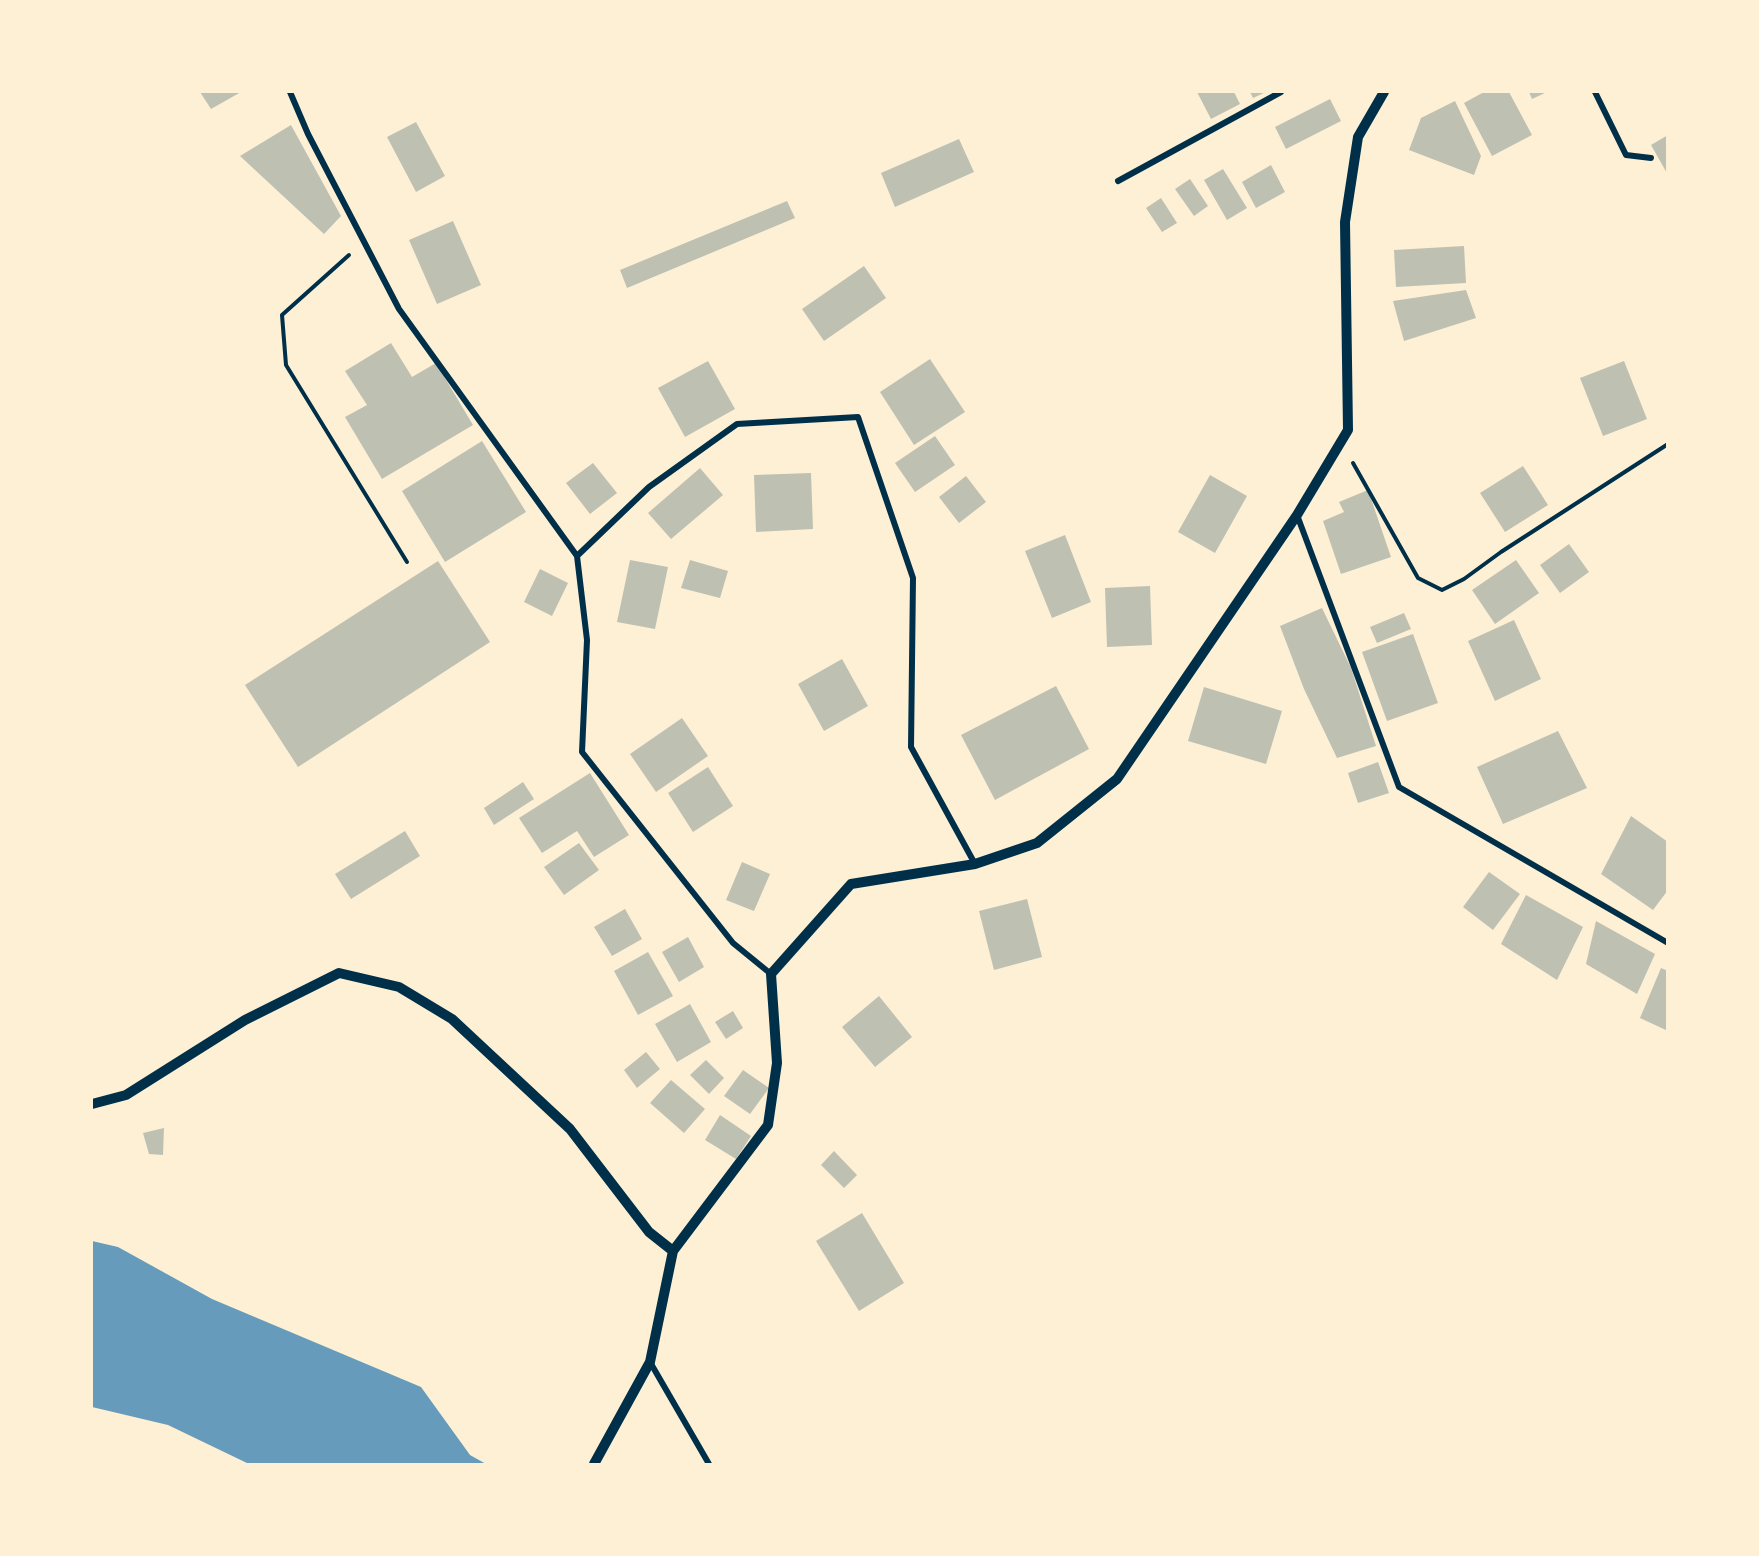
<!DOCTYPE html>
<style>
body{margin:0}
#map{position:relative;width:1759px;height:1556px;overflow:hidden;background:#fdf0d5;font-family:Helvetica,sans-serif}
canvas{display:block}
.frame{position:absolute;inset:0;border:93px solid #fdf0d5;pointer-events:none}
</style>
<div id="map">
<canvas width="1759" height="1556"></canvas>
<div class="frame"></div>
</div>
<script>
const context = document.querySelector('canvas').getContext('2d');
context.lineJoin = 'round';
function paint(path, color) {
  context.fillStyle = color;
  context.fill(path, 'evenodd');
}
function shape(rows) {
  const path = new Path2D();
  for (const r of rows) {
    path.moveTo(r[0], r[1]);
    for (let i = 2; i < r.length; i += 2) path.lineTo(r[i], r[i + 1]);
  }
  return path;
}
function trace(path, color, width, dash) {
  context.strokeStyle = color;
  context.lineWidth = width;
  context.lineCap = dash ? 'butt' : 'round';
  context.setLineDash(dash || []);
  context.stroke(path);
}
paint(shape([
 [92,1241,118,1247,212,1299,421,1387,470,1455,486,1464,249,1464,168,1425,92,1407]
]), '#669bbc');
paint(shape([
 [200,92,241,92,211,109],
 [1197,92,1234,92,1240,104,1211,119],
 [1250,92,1266,92,1253,98],
 [1484,92,1509,92,1532,135,1492,156,1464,103],
 [1529,92,1547,92,1532,99],
 [1330,99,1341,121,1286,149,1275,127],
 [1455,101,1481,156,1474,175,1409,150,1421,118],
 [416,122,445,176,416,192,387,137],
 [291,125,341,216,324,234,240,156],
 [1668,135,1668,175,1651,145],
 [959,139,974,172,895,207,881,173],
 [1271,165,1285,192,1256,208,1242,182],
 [1223,169,1247,208,1227,220,1204,180],
 [1190,179,1208,206,1194,216,1175,189],
 [1161,198,1177,223,1162,232,1146,208],
 [787,201,795,218,627,288,620,270],
 [453,221,481,285,437,304,409,240],
 [1464,246,1466,283,1396,287,1394,250],
 [864,266,886,298,824,341,802,309],
 [1466,290,1476,318,1404,341,1393,301],
 [391,343,412,377,436,363,473,425,382,479,345,417,367,405,345,371],
 [930,359,965,412,914,445,880,392],
 [708,361,735,409,685,437,658,388],
 [1624,361,1647,419,1603,436,1580,378],
 [935,436,955,465,915,492,895,463],
 [482,441,526,512,445,562,402,491],
 [593,463,617,493,590,514,566,483],
 [1523,466,1548,505,1505,532,1480,493],
 [700,468,723,495,671,539,648,513],
 [811,473,813,529,756,532,754,475],
 [1210,475,1247,496,1215,553,1178,532],
 [966,476,986,502,959,523,939,497],
 [1368,490,1391,557,1341,574,1323,521,1344,512,1339,502],
 [1065,535,1091,602,1052,618,1025,551],
 [1569,544,1589,572,1560,593,1540,565],
 [630,560,668,567,655,629,617,622],
 [690,560,728,571,720,598,681,588],
 [1516,560,1539,593,1495,624,1472,590],
 [438,561,490,642,298,767,245,685],
 [540,569,568,583,552,616,524,602],
 [1150,586,1152,645,1107,647,1105,588],
 [1322,608,1351,668,1376,746,1337,758,1304,689,1280,626],
 [1404,613,1411,629,1377,643,1370,627],
 [1514,620,1541,679,1495,701,1468,641],
 [1413,634,1438,703,1387,721,1362,652],
 [842,659,868,706,824,731,798,684],
 [1056,686,1089,749,995,800,961,735],
 [1204,687,1282,711,1266,764,1188,741],
 [682,718,708,756,656,792,630,754],
 [1558,731,1587,788,1503,824,1477,767],
 [1378,762,1389,793,1358,803,1348,773],
 [708,767,733,806,693,832,668,793],
 [590,773,629,835,594,857,577,831,542,853,519,818],
 [523,782,534,799,494,825,484,808],
 [1631,816,1668,842,1668,890,1653,910,1601,874],
 [405,831,420,856,351,899,335,874],
 [579,843,599,870,564,895,544,867],
 [742,862,770,874,754,911,726,900],
 [1489,872,1520,894,1493,930,1463,907],
 [1526,895,1583,927,1557,980,1501,944],
 [1027,899,1042,957,994,970,979,911],
 [625,909,642,939,612,956,594,927],
 [1596,921,1655,954,1637,994,1586,964],
 [688,937,704,967,679,982,662,952],
 [648,952,673,996,638,1015,614,971],
 [1661,968,1668,971,1668,1031,1640,1018],
 [879,996,912,1037,875,1067,842,1027],
 [690,1004,711,1042,677,1062,655,1024],
 [733,1011,743,1028,726,1039,715,1022],
 [646,1052,660,1069,637,1088,624,1070],
 [706,1060,724,1078,709,1094,690,1075],
 [743,1070,769,1088,750,1114,724,1096],
 [671,1080,705,1109,684,1133,650,1103],
 [720,1115,751,1136,736,1159,705,1140],
 [164,1128,163,1155,149,1154,143,1133],
 [834,1151,857,1175,844,1188,821,1165],
 [862,1213,904,1283,859,1311,816,1241]
]), '#bec0b2');
trace(shape([
 [349,255,282,315,286,365,407,562],
 [1353,463,1418,578,1442,590,1464,579,1501,552,1668,444]
]), '#003049', 4);
trace(shape([
 [290,92,308,134,399,309,577,556,587,640,582,752,733,943,771,974],
 [1595,92,1626,155,1651,158],
 [1118,181,1281,92],
 [1297,515,1399,787,1668,943],
 [577,556,649,487,737,424,858,417,913,578,911,747,975,864],
 [650,1362,709,1464]
]), '#003049', 6);
trace(shape([
 [92,1104,126,1095,245,1020,339,973,399,987,452,1019,570,1129,649,1232,673,1251,650,1362,594,1464],
 [673,1251,768,1125,777,1063,771,974,851,884,975,864,1037,843,1117,779,1297,515,1348,430,1345,222,1358,137,1384,92]
]), '#003049', 10);
</script>
